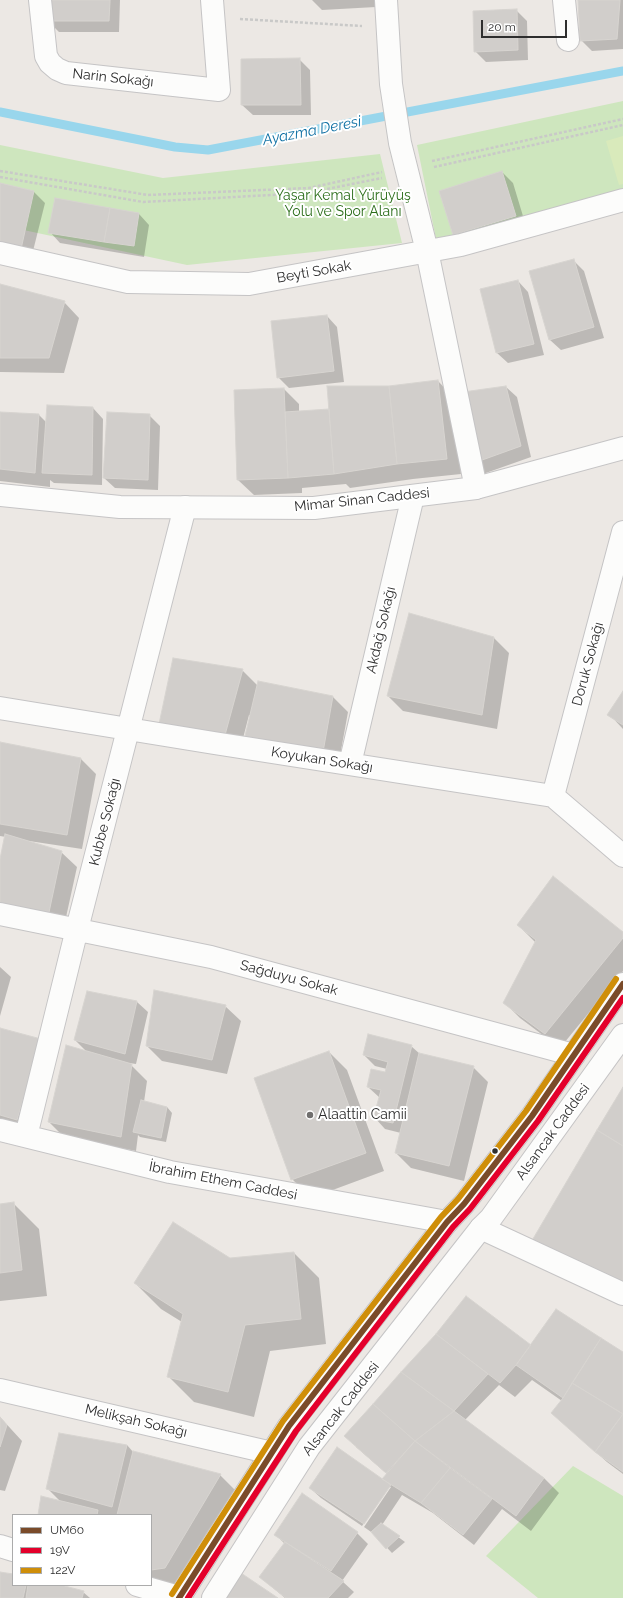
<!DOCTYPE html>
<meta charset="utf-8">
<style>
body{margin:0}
#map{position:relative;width:623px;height:1598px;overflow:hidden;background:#ece8e4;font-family:Raleway,sans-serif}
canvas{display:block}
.legend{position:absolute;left:12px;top:1514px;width:140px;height:72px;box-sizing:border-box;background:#fff;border:1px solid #ababab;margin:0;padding:5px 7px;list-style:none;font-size:12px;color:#2e2e2e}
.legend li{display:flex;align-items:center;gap:8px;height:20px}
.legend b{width:20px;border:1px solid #ababab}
.scale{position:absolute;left:481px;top:20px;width:86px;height:18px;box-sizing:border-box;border:2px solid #2e2e2e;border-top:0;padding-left:5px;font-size:12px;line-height:14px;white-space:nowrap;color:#2e2e2e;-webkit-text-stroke:3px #fff;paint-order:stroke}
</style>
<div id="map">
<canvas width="623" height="1598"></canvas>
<ul class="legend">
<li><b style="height:5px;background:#7a4b2a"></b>UM60</li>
<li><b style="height:5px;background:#e4002b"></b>19V</li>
<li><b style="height:5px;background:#cf8e09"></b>122V</li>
</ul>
<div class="scale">20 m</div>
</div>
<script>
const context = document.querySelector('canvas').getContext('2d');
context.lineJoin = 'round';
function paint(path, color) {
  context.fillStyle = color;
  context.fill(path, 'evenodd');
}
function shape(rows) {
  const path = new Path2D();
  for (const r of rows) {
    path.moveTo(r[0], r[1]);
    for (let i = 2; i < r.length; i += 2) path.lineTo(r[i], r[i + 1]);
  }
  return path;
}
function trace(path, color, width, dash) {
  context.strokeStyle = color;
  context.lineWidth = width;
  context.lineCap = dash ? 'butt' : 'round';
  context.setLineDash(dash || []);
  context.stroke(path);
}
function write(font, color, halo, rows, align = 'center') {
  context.font = font + ' Raleway,sans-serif';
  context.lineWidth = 4;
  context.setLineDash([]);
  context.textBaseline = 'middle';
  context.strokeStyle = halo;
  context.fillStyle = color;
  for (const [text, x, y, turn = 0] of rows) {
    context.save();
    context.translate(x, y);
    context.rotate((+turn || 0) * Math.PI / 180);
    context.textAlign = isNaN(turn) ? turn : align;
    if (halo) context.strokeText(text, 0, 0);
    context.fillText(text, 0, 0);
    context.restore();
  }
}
paint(shape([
 [623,101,623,196,437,244,417,145],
 [0,145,163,178,380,154,402,243,187,265,0,225],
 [573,1466,623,1496,623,1598,538,1598,486,1556]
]), '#cee6be');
paint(shape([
 [623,136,623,184,619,185,606,141]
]), '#d9eabb');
paint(shape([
 [47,0,120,0,119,32,59,32,48,21],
 [312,0,376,0,376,7,322,10],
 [579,0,623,0,623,49,592,51,581,40],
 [516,10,527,21,528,60,486,62,475,51],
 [299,59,310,70,311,115,253,115,242,105],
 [502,172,513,183,526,226,465,246,454,235,440,192],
 [0,184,34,192,45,203,31,259,0,251],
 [139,214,149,225,144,257,60,243,50,232],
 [573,260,584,271,604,338,561,350,550,340,530,272],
 [518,281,528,292,544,355,508,363,497,353],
 [0,285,64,302,79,318,64,373,0,372],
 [327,316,337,327,344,382,289,388,278,377],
 [438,381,453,397,461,474,413,479,350,488,346,484,302,488,302,493,254,495,238,480,284,389,299,404,299,412,328,410],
 [506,387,517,397,531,457,483,474,472,463],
 [93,408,103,419,102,485,54,483,50,480,50,487,0,481,0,413,39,415,47,423],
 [149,415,160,426,158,490,115,488,104,478],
 [494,638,509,653,497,729,403,711,388,696],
 [242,670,258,686,333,697,348,712,338,767,249,715,240,750,175,738],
 [623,693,623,729,609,714],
 [0,743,81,759,96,774,82,849,29,841,29,842,61,852,77,867,63,931,0,864,6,837,0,836],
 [518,925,623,933,623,971,560,1048,520,1018,505,1003,536,943],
 [0,967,11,977,0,1016],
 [88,992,137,1002,148,1012,136,1064,129,1063,147,1081,144,1102,167,1107,172,1113,166,1142,140,1137,138,1135,136,1151,64,1137,49,1122,87,1052,75,1040],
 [225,1006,241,1021,227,1074,162,1061,147,1046],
 [0,1029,41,1040,32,1134,0,1124],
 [411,1046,420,1054,473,1067,488,1082,464,1181,411,1168,396,1153,401,1133,385,1129,375,1118,380,1098,368,1087,386,1073,387,1069,375,1066,364,1055],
 [329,1052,347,1070,384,1171,311,1198,292,1179],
 [13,1203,39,1229,47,1296,0,1301,0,1205],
 [294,1253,319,1278,326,1344,270,1351,254,1417,194,1402,169,1377,182,1322,161,1309,135,1283,230,1259],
 [466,1297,531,1346,623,1353,623,1474,607,1462,552,1413,562,1401,532,1380,515,1397,499,1385,465,1420,544,1478,559,1493,531,1531,502,1509,474,1545,433,1513,402,1495,382,1525,405,1542,392,1553,374,1534,364,1527,391,1487,389,1487,362,1526,321,1498,310,1488,382,1480,387,1474,356,1447],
 [0,1417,22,1441,5,1491,0,1490],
 [127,1445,134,1453,220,1475,235,1490,180,1583,159,1585,151,1582,151,1515,39,1515,60,1501,47,1488],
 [357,1533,368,1544,342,1581,354,1592,348,1598,285,1598,260,1577,285,1544,275,1534],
 [0,1573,13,1575,13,1585,57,1585,83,1592,90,1598,0,1598]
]), '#0003');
trace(shape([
 [0,112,175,147,208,150,623,71]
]), '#99d6ec', 9);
const building = shape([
 [46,0,110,0,109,21,47,21,46,0],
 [578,0,620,0,617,39,580,41,578,0],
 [517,9,518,50,474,52,473,11,517,9],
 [300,58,301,105,241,105,241,59,300,58],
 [502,171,516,216,453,235,439,191,502,171],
 [0,183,34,191,21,249,0,244,0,183],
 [55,198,110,208,104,242,48,233,55,198],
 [110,208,139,213,134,246,104,242,110,208],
 [574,259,594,327,549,340,529,271,574,259],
 [518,280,534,344,496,353,480,289,518,280],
 [0,284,65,301,49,358,0,358,0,284],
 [327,315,334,371,277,378,271,321,327,315],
 [438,380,447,459,397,464,389,386,438,380],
 [327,386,389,386,397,464,334,474,327,386],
 [506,386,521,446,471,464,456,393,506,386],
 [284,388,288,478,237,480,234,390,284,388],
 [47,405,93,407,92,475,42,473,47,405],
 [329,409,334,474,288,478,285,412,329,409],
 [0,412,39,414,35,473,0,469,0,412],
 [107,412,150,414,148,480,103,478,107,412],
 [409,613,494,637,482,715,387,696,409,613],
 [173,658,243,669,225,735,159,724,173,658],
 [258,681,333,696,323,752,244,740,258,681],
 [623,691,623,725,607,715,623,691],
 [0,742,81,758,67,835,0,824,0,742],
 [5,834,62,851,48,917,0,905,0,859,5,834],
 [553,876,623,932,623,938,545,1034,503,1003,536,940,517,925,553,876],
 [154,990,226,1005,212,1060,146,1046,154,990],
 [87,991,137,1001,125,1054,74,1040,87,991],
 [0,1028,41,1039,17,1120,0,1115,0,1028],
 [368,1034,412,1045,393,1123,373,1119,381,1090,367,1087,371,1069,385,1072,388,1062,363,1055,368,1034],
 [66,1045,132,1064,121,1137,48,1122,66,1045],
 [329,1051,366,1153,291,1180,254,1078,329,1051],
 [419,1053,474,1066,449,1166,395,1153,419,1053],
 [623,1087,623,1146,597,1130,623,1087],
 [141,1100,167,1107,161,1138,133,1132,141,1100],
 [597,1130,623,1146,623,1294,527,1249,597,1130],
 [14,1202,22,1270,0,1273,0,1204,14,1202],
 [173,1222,230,1258,294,1252,301,1319,245,1325,228,1392,167,1377,183,1314,134,1283,173,1222],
 [466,1296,531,1345,516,1365,500,1383,436,1334,466,1296],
 [556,1309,601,1338,563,1398,516,1365,556,1309],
 [436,1334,488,1374,454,1411,401,1372,436,1334],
 [601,1338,623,1352,623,1414,572,1383,601,1338],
 [401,1372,454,1411,415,1441,373,1404,401,1372],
 [572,1383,623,1414,595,1452,551,1413,563,1398,572,1383],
 [373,1404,415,1441,386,1473,344,1436,373,1404],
 [454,1411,544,1478,516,1516,415,1441,454,1411],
 [623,1414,623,1472,595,1452,623,1414],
 [0,1417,7,1425,0,1447,0,1417],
 [59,1433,127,1445,112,1507,46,1489,59,1433],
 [415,1441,450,1468,421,1503,382,1479,415,1441],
 [337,1447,391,1485,364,1524,309,1488,337,1447],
 [133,1451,221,1474,165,1568,151,1570,151,1515,117,1515,133,1451],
 [450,1468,492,1499,463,1535,421,1503,450,1468],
 [302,1493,358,1532,331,1571,274,1535,302,1493],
 [41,1496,98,1510,97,1515,38,1515,41,1496],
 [381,1523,400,1536,386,1549,371,1532,381,1523],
 [285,1542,344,1581,328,1598,286,1598,259,1577,285,1542],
 [238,1571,278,1598,223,1598,238,1571],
 [0,1572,13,1574,13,1585,26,1585,23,1598,0,1598,0,1572],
 [28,1585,61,1585,84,1591,82,1598,26,1598,28,1585]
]);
paint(building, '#d1cecb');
trace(building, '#d7d4d0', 1);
const street = shape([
 [40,0,46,56,50,63,57,69,66,73,219,90,212,0],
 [386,0,391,84,400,143,427,251,476,488],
 [564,0,568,40],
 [0,253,128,282,249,284,461,245,623,200],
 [0,708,214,743,553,796,623,856],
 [350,764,413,496],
 [553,796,623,532],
 [0,914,211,957,574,1055],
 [0,1130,170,1172,447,1222],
 [26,1136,77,929,185,507],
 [481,1228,623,1294],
 [0,1390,272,1453],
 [0,1546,13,1550],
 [137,1585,179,1597]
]);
const secondary = shape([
 [0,495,120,507,314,508,476,488,623,448],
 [179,1598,289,1426,447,1222,464,1204,532,1116,623,984],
 [213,1598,309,1447,481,1228,491,1218,623,1035]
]);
trace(street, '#c5c4c5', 24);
trace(secondary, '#c5c4c5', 24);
trace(shape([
 [240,19,362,26],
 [432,161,623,119],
 [434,167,623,125],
 [0,171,148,195,309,188,382,172],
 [0,177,143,202,307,193,382,178]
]), '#c9c9c8', 2.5, [3, 2]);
trace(street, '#fcfcfb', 22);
trace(secondary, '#fcfcfb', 22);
trace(shape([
 [179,1598,289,1426,447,1222,464,1204,532,1116,623,984]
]), '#7a4b2a', 6);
trace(shape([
 [188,1598,296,1431,453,1227,470,1209,538,1121,623,998]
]), '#e4002b', 6);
trace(shape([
 [172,1594,283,1421,441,1217,458,1199,526,1111,616,979]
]), '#cf8e09', 6);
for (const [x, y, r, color] of [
 [310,1115,4,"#706f6e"],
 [495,1151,3.5,"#2e2e2e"]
]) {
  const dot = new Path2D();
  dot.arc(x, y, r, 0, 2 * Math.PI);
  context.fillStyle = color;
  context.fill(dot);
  trace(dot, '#fff', 1.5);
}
write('14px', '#2e2e2e', '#fff', [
 ["Narin Sokağı",113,78,6],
 ["Beyti Sokak",314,272,-10],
 ["Mimar Sinan Caddesi",362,500,-6],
 ["Akdağ Sokağı",381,630,-77],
 ["Doruk Sokağı",588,664,-75],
 ["Koyukan Sokağı",322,760,9],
 ["Kubbe Sokağı",105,822,-76],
 ["Sağduyu Sokak",289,978,15],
 ["Alsancak Caddesi",553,1132,-54],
 ["İbrahim Ethem Caddesi",223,1181,11],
 ["Alsancak Caddesi",341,1409,-52],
 ["Melikşah Sokağı",136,1421,13]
]);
write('14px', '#2c6e1b', '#fff', [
 ["Yaşar Kemal Yürüyüş",343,196],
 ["Yolu ve Spor Alanı",343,212]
]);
write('14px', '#2e2e2e', '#fff', [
 ["Alaattin Camii",318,1115]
], 'left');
write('italic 15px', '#0d6fa3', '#fff', [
 ["Ayazma Deresi",312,131,-11]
]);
</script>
